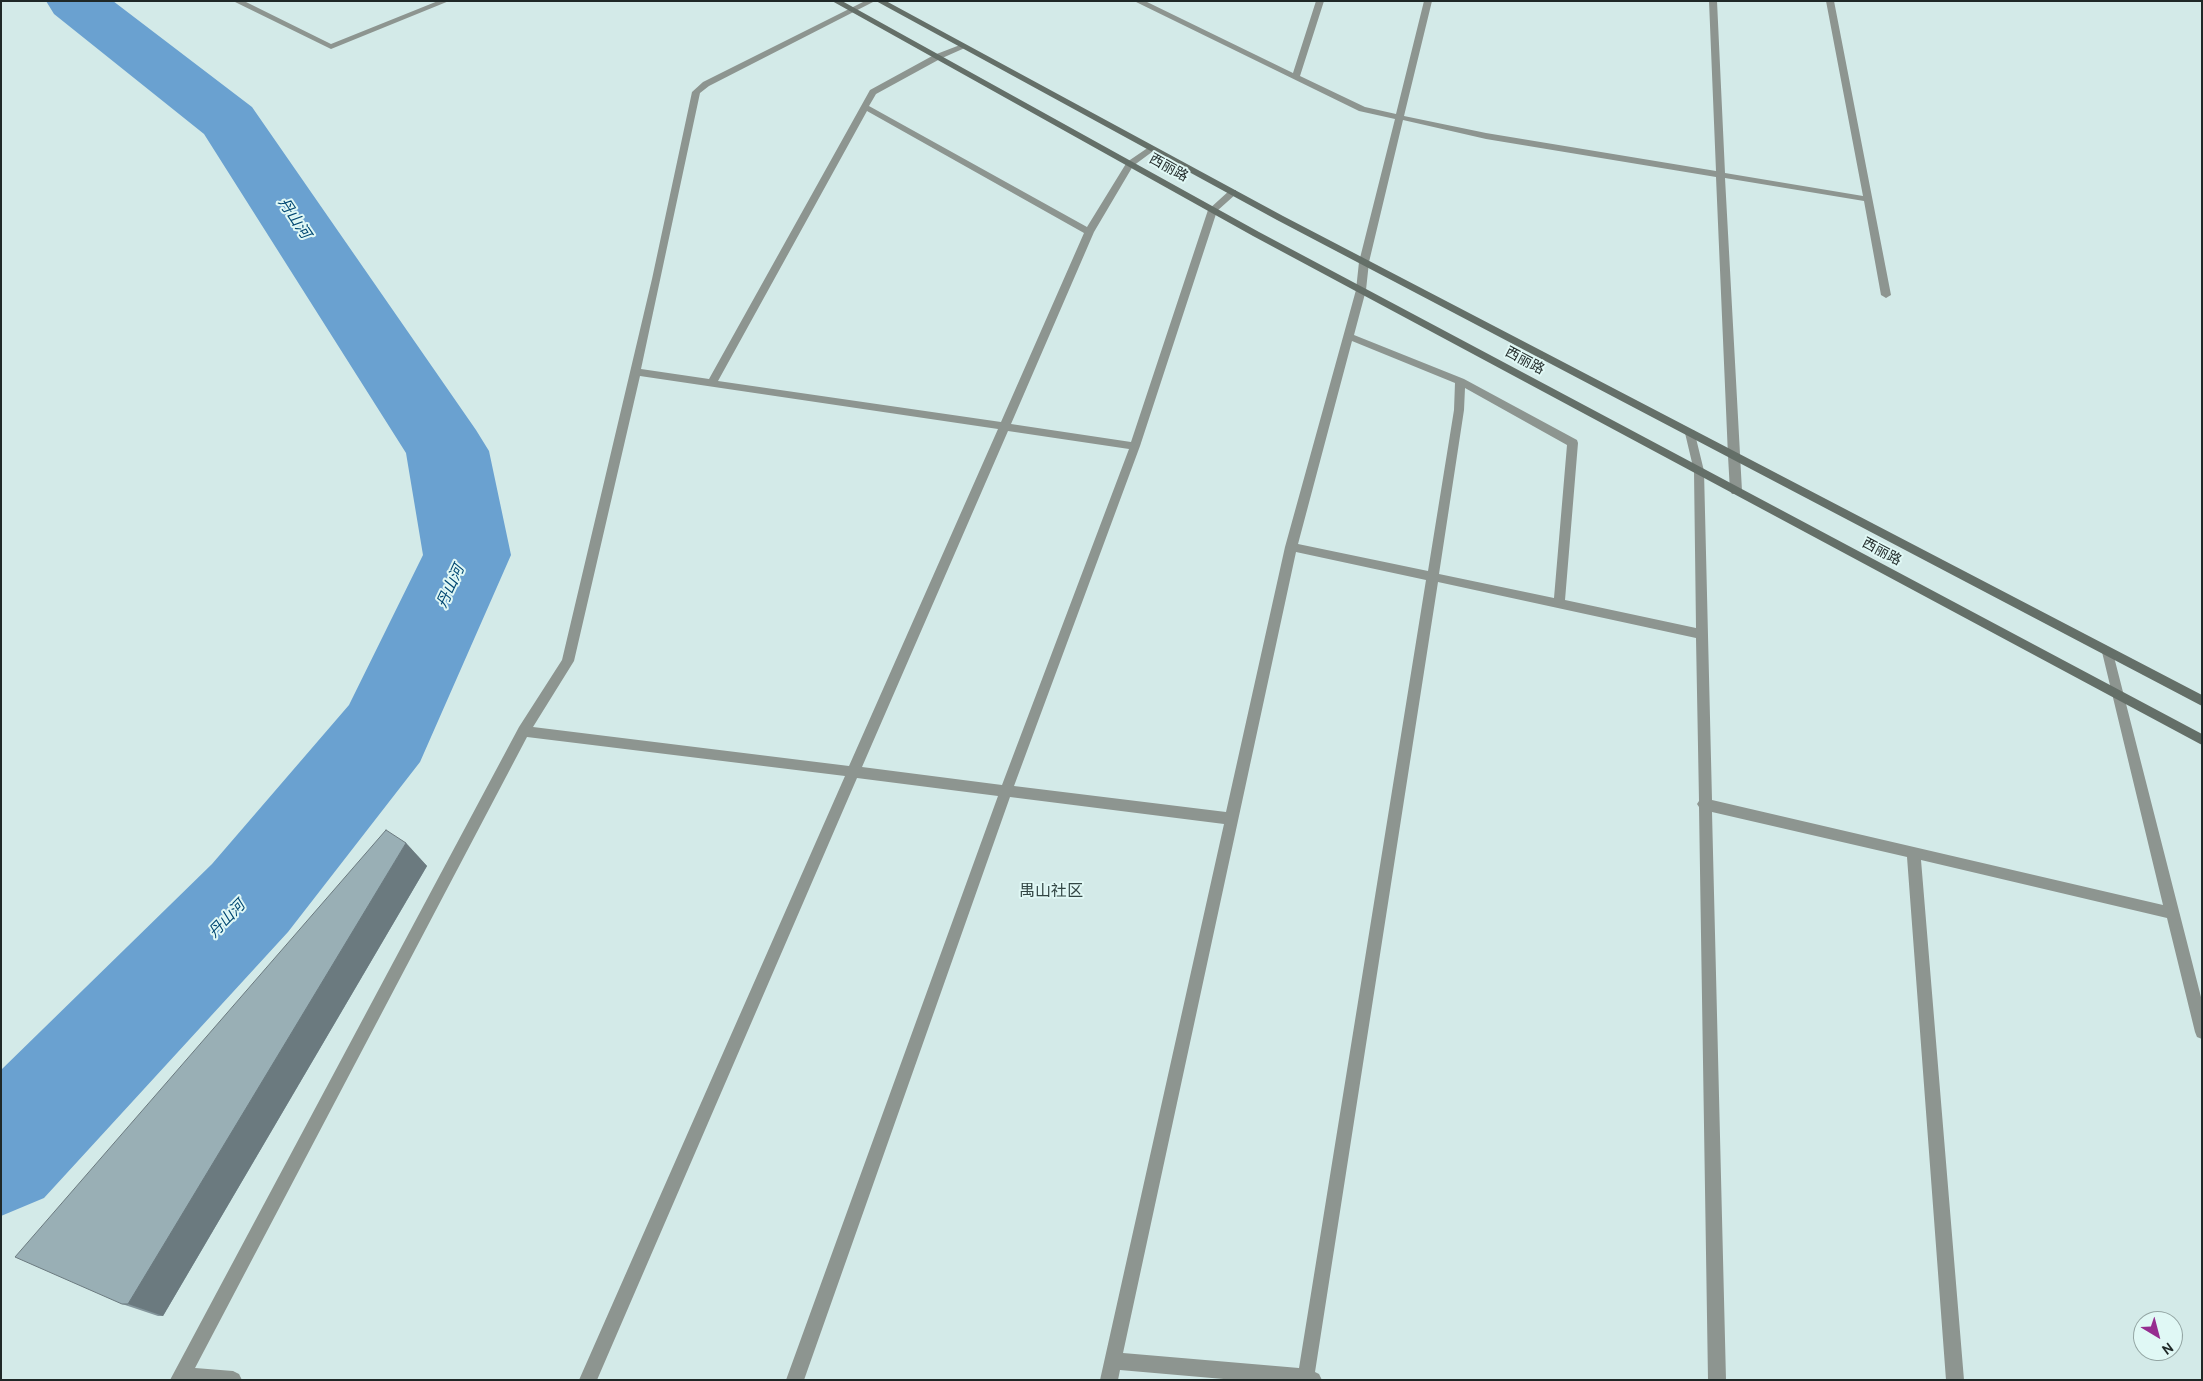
<!DOCTYPE html>
<meta charset="utf-8">
<style>
body{margin:0}
#map{position:relative;width:2203px;height:1381px;overflow:hidden;background:#d3eae8;font-family:Overpass,sans-serif}
canvas{display:block}
.frame{position:absolute;inset:0;border:2px solid #1f2827;pointer-events:none}
.north{position:absolute;left:2133px;top:1311px;width:50px;height:50px;box-sizing:border-box;background:#e0f8f5;border:1px solid #93a5a3;border-radius:50%;rotate:143deg;font-size:14px;font-weight:700;line-height:20px;text-align:center;color:#1f2827}
.north::after{content:'';display:block;margin:auto;width:18px;height:22px;background:#962d90;clip-path:polygon(50% 0,100% 100%,50% 72%,0 100%)}
</style>
<div id="map">
<canvas width="2203" height="1381"></canvas>
<div class="frame"></div>
<div class="north">N</div>
</div>
<script>
const context = document.querySelector('canvas').getContext('2d');
context.lineJoin = 'round';
function shape(rows) {
  const path = new Path2D();
  for (const r of rows) {
    path.moveTo(r[0], r[1]);
    for (let i = 2; i < r.length; i += 2) path.lineTo(r[i], r[i + 1]);
  }
  return path;
}
function paint(path, color) {
  context.fillStyle = color;
  context.fill(path, 'evenodd');
}
function trace(path, color, width, dash) {
  context.strokeStyle = color;
  context.lineWidth = width;
  context.lineCap = dash ? 'butt' : 'round';
  context.setLineDash(dash || []);
  context.stroke(path);
}
function write(font, color, halo, rows, align = 'center') {
  context.font = font + ' Overpass,"Noto Sans SC",sans-serif';
  context.lineWidth = 4;
  context.setLineDash([]);
  context.textBaseline = 'middle';
  context.strokeStyle = halo;
  context.fillStyle = color;
  for (const [text, x, y, turn = 0] of rows) {
    context.save();
    context.translate(x, y);
    context.rotate((+turn || 0) * Math.PI / 180);
    context.textAlign = isNaN(turn) ? turn : align;
    if (halo) context.strokeText(text, 0, 0);
    context.fillText(text, 0, 0);
    context.restore();
  }
}
paint(shape([
 [46,1,113,1,252,107,476,430,489,451,511,555,420,762,288,932,44,1198,1,1216,1,1070,212,864,349,705,423,555,406,453,204,134,54,14,46,1]
]), '#6aa1d0');
paint(shape([
 [233,1,244,1,331,44,438,1,449,1,331,49,233,1],
 [865,1,875,1,709,86,700,93,641,369,709,379,870,90,934,55,960,45,967,47,940,59,876,94,869,106,1087,227,1127,162,1149,147,1156,149,1133,166,1094,232,1011,424,1131,442,1208,210,1230,190,1236,190,1236,194,1217,211,1140,446,1014,786,1226,812,1285,547,1356,290,1359,262,1395,119,1359,111,1134,1,1145,1,1293,73,1316,1,1324,1,1300,76,1365,107,1396,114,1424,1,1432,1,1404,116,1486,133,1716,171,1709,1,1717,1,1725,173,1863,196,1826,1,1834,1,1891,295,1886,298,1881,295,1864,201,1725,178,1742,491,1740,494,1732,494,1730,491,1728,456,1716,177,1486,139,1403,120,1369,262,1366,290,1354,335,1464,379,1577,440,1578,443,1565,600,1696,628,1694,471,1685,433,1686,430,1694,430,1704,471,1712,800,2163,905,2102,652,2104,649,2108,647,2112,649,2202,1001,2202,1039,2197,1037,2195,1032,2167,918,1921,860,1964,1380,1946,1380,1907,857,1712,812,1726,1380,1708,1380,1699,807,1697,804,1699,801,1696,638,1438,582,1315,1372,1319,1374,1322,1380,1235,1380,1120,1370,1118,1380,1100,1380,1224,824,1010,797,804,1380,786,1380,998,796,857,778,597,1380,579,1380,845,776,527,737,195,1368,233,1371,239,1374,242,1380,170,1380,519,727,562,660,652,279,692,92,703,82,865,1],
 [867,111,1084,233,1001,422,718,381,867,111],
 [1352,341,1455,383,1454,410,1428,571,1298,544,1352,341],
 [640,376,998,429,849,766,533,727,574,661,640,376],
 [1465,388,1567,445,1554,598,1439,574,1464,410,1465,388],
 [1008,431,1129,449,1002,785,862,767,1008,431],
 [1296,552,1426,580,1299,1368,1123,1353,1296,552]
]), '#8d9590');
paint(shape([
 [832,1,842,1,1259,232,2202,734,2202,745,1253,236,832,1],
 [876,1,886,1,1283,216,2202,695,2202,706,1277,220,876,1]
]), '#646f68');
paint(shape([
 [406,843,427,866,163,1316,158,1316,122,1304]
]), '#84969c');
paint(shape([
 [406,843,427,866,163,1316,128,1304]
]), '#6b7a7f');
const building = shape([
 [386,830,406,843,128,1304,122,1304,15,1257,386,830]
]);
paint(building, '#99afb5');
trace(building, '#6b7a7f', 1);
write('14px', '#1f2827', '#e0f8f5', [
 ["西丽路",1168,169,29],
 ["西丽路",1524,362,28],
 ["西丽路",1881,553,28]
]);
write('italic 15px', '#014772', '#e0f8f5', [
 ["丹山河",293,219,56],
 ["丹山河",452,587,-65],
 ["丹山河",228,920,-46]
]);
write('16px', '#324644', '#e0f8f5', [
 ["禺山社区",1051,893]
]);
</script>
